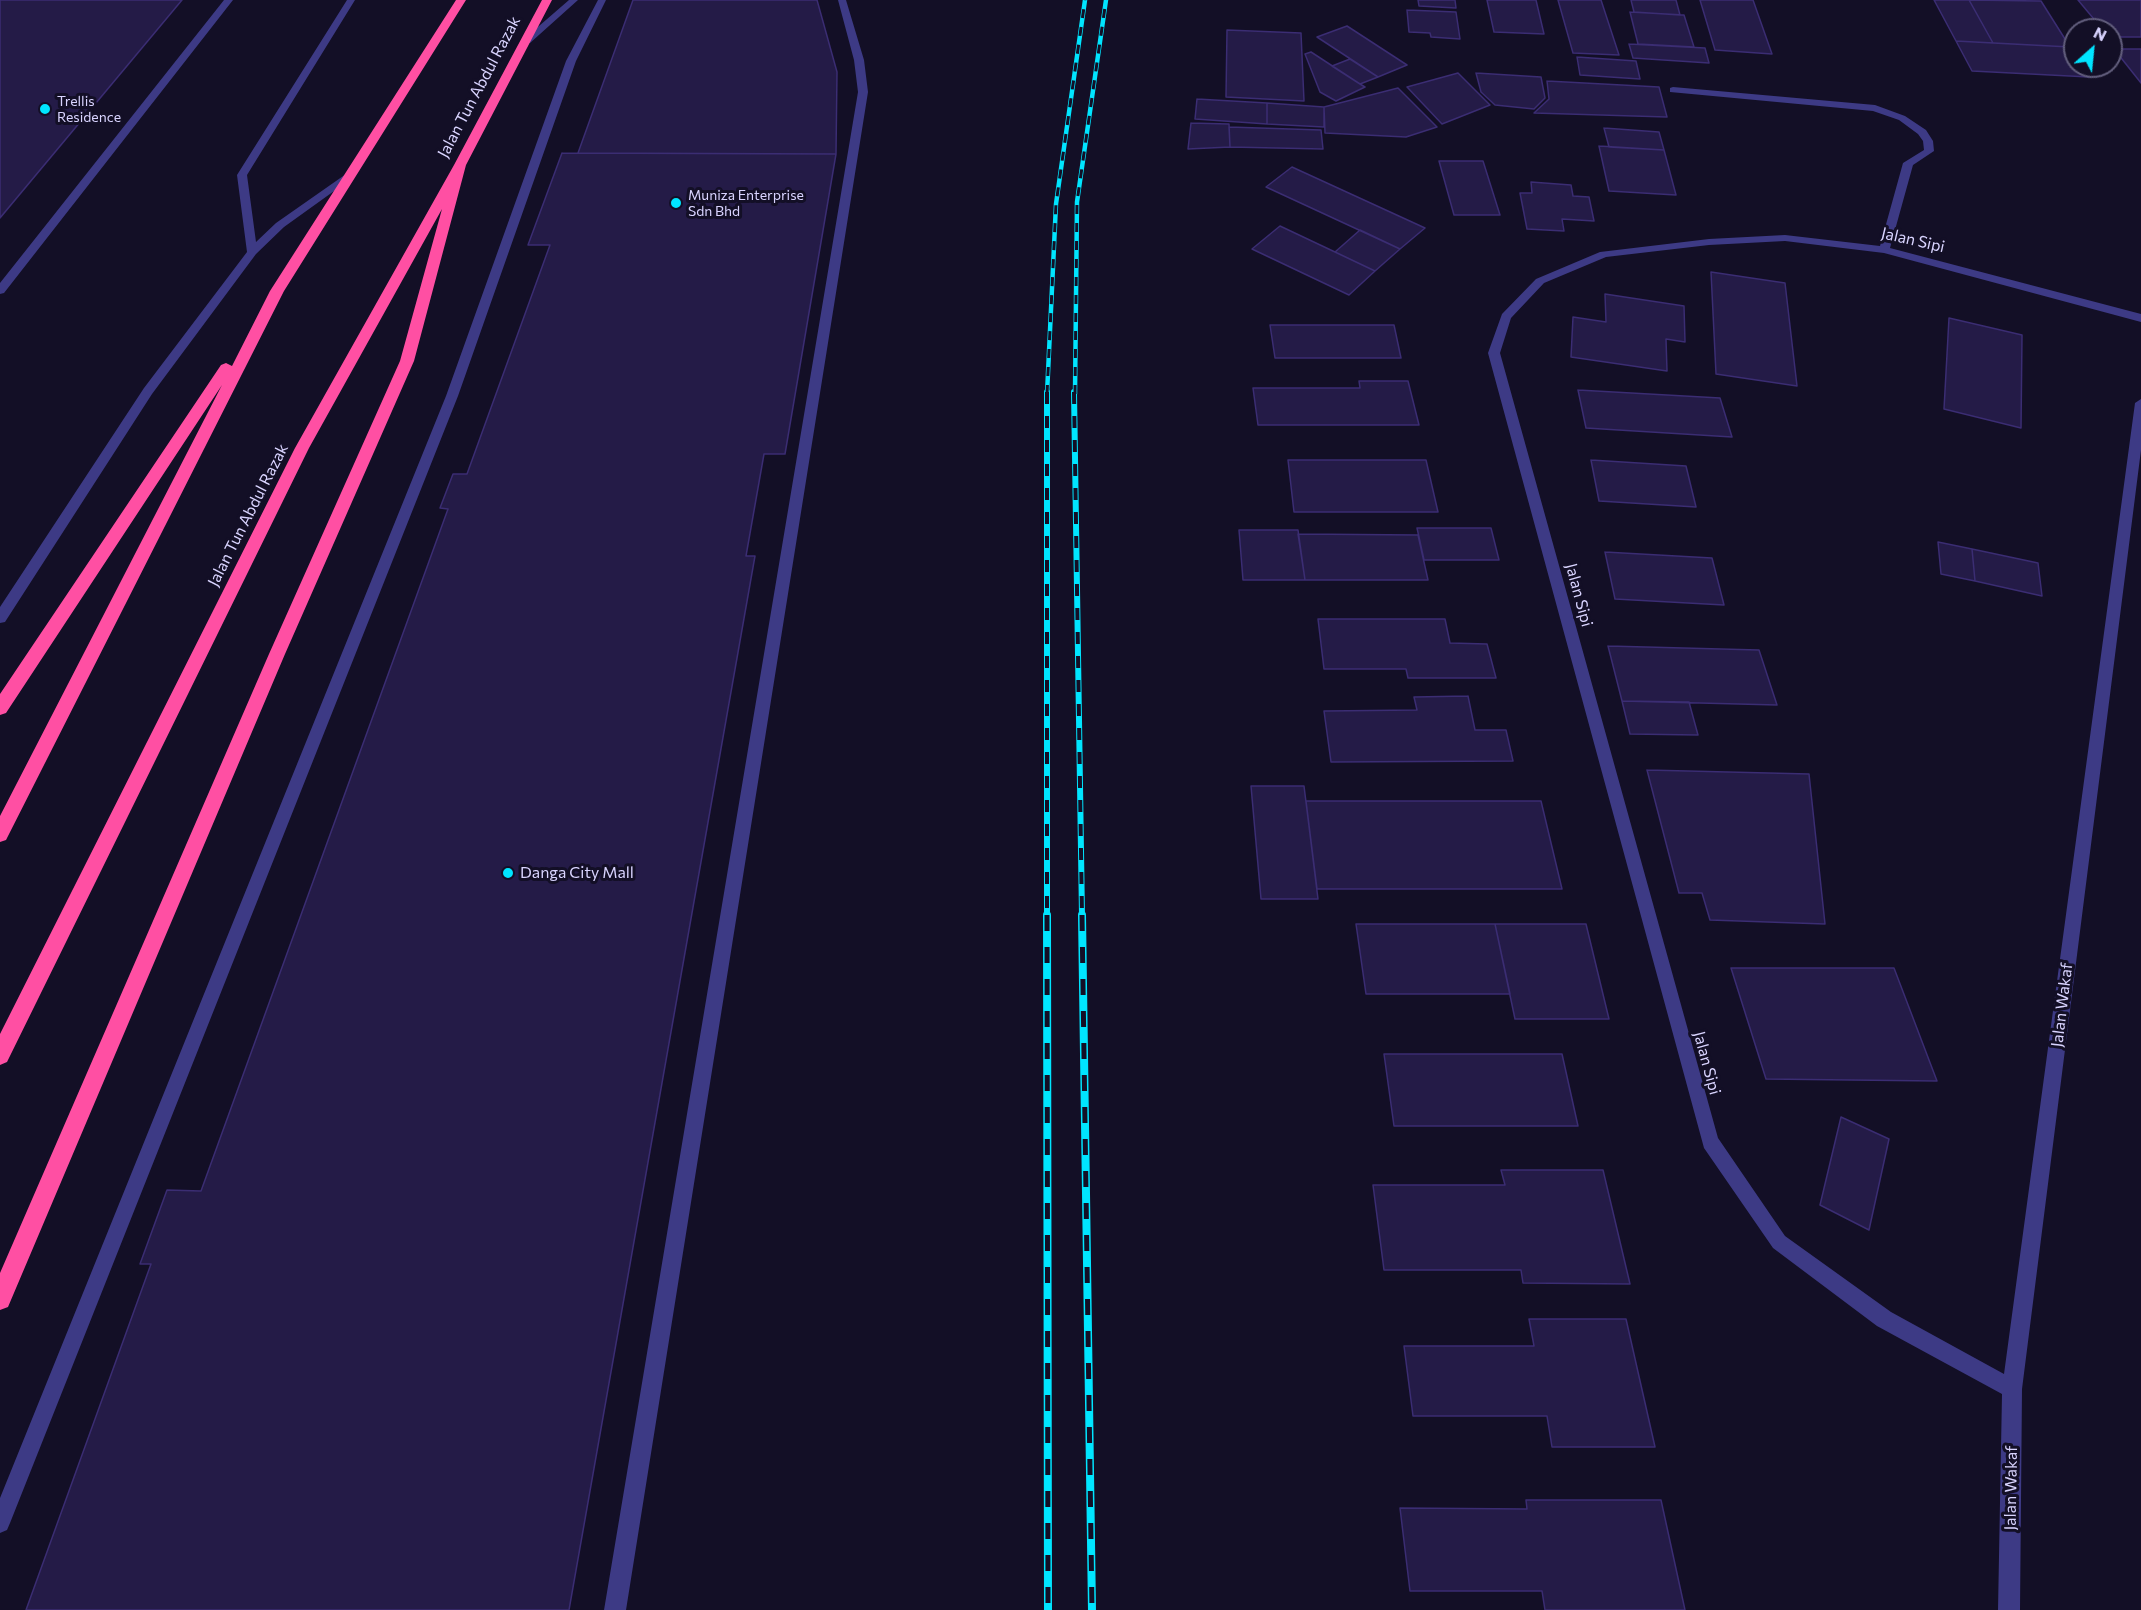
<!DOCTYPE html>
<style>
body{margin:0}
#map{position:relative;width:2141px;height:1610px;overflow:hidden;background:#130f26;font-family:Commissioner,sans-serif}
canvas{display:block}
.north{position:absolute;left:2063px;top:18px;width:60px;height:60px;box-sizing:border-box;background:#130f26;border:2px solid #625e7d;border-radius:50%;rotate:27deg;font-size:16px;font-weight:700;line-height:24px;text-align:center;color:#d9d4ff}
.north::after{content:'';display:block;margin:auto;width:21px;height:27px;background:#00e5ff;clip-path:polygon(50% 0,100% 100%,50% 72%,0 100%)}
</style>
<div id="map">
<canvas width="2141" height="1610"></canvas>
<div class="north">N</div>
</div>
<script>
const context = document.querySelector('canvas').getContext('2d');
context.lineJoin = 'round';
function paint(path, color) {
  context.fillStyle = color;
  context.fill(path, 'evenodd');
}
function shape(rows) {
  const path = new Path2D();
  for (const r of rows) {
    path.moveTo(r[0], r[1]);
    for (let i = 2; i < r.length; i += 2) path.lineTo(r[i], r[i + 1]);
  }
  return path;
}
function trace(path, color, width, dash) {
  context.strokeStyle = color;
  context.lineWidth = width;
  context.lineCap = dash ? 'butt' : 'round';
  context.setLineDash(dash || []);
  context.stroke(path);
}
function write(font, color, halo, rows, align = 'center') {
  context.font = font + ' Commissioner,sans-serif';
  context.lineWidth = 6;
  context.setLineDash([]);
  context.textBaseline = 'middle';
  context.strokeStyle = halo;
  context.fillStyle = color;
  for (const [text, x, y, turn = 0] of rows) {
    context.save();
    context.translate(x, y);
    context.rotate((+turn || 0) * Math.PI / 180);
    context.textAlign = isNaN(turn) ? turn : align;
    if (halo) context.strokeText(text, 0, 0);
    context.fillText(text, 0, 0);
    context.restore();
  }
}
const building = shape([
 [0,0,182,0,0,218,0,0],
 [633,0,817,0,837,72,836,154,578,153,633,0],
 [1418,0,1455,0,1456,8,1419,6,1418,0],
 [1487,0,1536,0,1544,34,1494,32,1487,0],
 [1558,0,1601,0,1619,55,1573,53,1558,0],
 [1631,0,1676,0,1680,15,1634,12,1631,0],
 [1700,0,1753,0,1772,54,1715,50,1700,0],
 [1934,0,1969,0,1993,43,1956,41,1934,0],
 [1969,0,2041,1,2070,47,1993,43,1969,0],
 [2078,0,2141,0,2141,37,2111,37,2111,30,2103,30,2078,0],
 [1407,10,1456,12,1460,39,1431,37,1430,33,1409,32,1407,10],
 [1630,12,1684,15,1694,47,1638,44,1630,12],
 [1347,26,1407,65,1378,77,1317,37,1347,26],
 [1227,30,1301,33,1304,101,1226,97,1227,30],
 [1956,41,2070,47,2075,55,2075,66,2082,66,2089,77,1972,71,1956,41],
 [1629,44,1705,48,1709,63,1633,58,1629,44],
 [2114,49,2141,49,2141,83,2114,49],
 [1311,52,1360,84,1365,87,1336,101,1320,92,1305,54,1311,52],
 [1577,57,1636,61,1640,79,1580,75,1577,57],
 [1350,59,1378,77,1360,84,1332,66,1350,59],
 [1458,73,1490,105,1442,124,1407,87,1458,73],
 [1476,73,1541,77,1545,98,1534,109,1495,105,1481,92,1476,73],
 [1547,81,1659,87,1667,117,1534,113,1549,99,1547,81],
 [1398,88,1437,127,1406,137,1325,133,1324,107,1398,88],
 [1197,99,1267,103,1267,124,1195,119,1197,99],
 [1267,103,1324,107,1324,127,1267,124,1267,103],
 [1191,123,1229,124,1230,147,1188,149,1191,123],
 [1229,127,1321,130,1323,149,1230,147,1229,127],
 [1604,128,1659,132,1664,150,1609,147,1604,128],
 [1599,146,1664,150,1676,195,1609,191,1599,146],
 [562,153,836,154,785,454,764,454,746,556,755,556,569,1610,26,1610,151,1264,140,1264,167,1190,201,1191,448,509,440,508,453,474,467,474,550,245,528,245,562,153],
 [1439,161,1483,161,1500,215,1454,215,1439,161],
 [1292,167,1425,228,1400,249,1266,187,1292,167],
 [1531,182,1571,185,1573,196,1589,197,1594,221,1562,219,1564,231,1527,229,1520,193,1532,193,1531,182],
 [1280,226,1335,252,1375,271,1349,295,1252,249,1280,226],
 [1360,230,1400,249,1375,271,1335,252,1360,230],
 [1711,272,1785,283,1797,386,1716,374,1711,272],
 [1605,294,1684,306,1685,342,1666,339,1667,371,1571,357,1573,317,1606,322,1605,294],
 [1949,318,2022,335,2021,428,1944,409,1949,318],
 [1270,325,1394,325,1401,358,1275,358,1270,325],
 [1359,381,1408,381,1419,425,1258,425,1253,388,1360,388,1359,381],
 [1578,390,1720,398,1732,437,1586,428,1578,390],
 [1288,460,1426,460,1438,512,1294,512,1288,460],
 [1591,460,1686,466,1696,507,1599,501,1591,460],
 [1417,528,1491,528,1499,560,1424,560,1417,528],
 [1239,530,1298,530,1305,580,1243,580,1239,530],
 [1298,534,1418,535,1428,580,1305,580,1298,534],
 [1938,542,1972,549,1975,581,1941,574,1938,542],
 [1972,549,2038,563,2042,596,1975,581,1972,549],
 [1605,552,1712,558,1724,605,1615,599,1605,552],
 [1318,619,1445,619,1450,643,1487,644,1496,678,1408,678,1406,669,1324,669,1318,619],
 [1608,646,1759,650,1777,705,1622,701,1608,646],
 [1468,696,1475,730,1506,730,1513,761,1331,762,1324,711,1417,710,1414,697,1468,696],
 [1622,701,1689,702,1698,735,1630,734,1622,701],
 [1647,770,1809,774,1825,924,1710,920,1702,893,1679,893,1647,770],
 [1251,786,1304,786,1318,899,1261,899,1251,786],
 [1306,801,1541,801,1562,889,1317,889,1306,801],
 [1356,924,1495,924,1510,994,1366,994,1356,924],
 [1495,924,1586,924,1609,1019,1515,1019,1495,924],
 [1731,968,1894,968,1937,1081,1766,1079,1731,968],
 [1384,1054,1562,1054,1578,1126,1394,1126,1384,1054],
 [1841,1117,1889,1139,1869,1230,1820,1205,1841,1117],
 [1501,1170,1603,1170,1630,1284,1523,1283,1521,1270,1384,1270,1373,1185,1505,1185,1501,1170],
 [1529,1319,1626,1319,1655,1447,1552,1447,1547,1416,1413,1416,1404,1346,1534,1346,1529,1319],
 [1526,1500,1661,1500,1685,1610,1545,1610,1542,1591,1410,1591,1400,1508,1527,1509,1526,1500]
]);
paint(building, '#241b47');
trace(building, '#3b2d73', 1.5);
paint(shape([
 [224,0,233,0,4,293,0,294,0,283,224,0],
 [347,0,355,0,247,175,256,242,276,223,346,174,355,176,284,227,256,254,152,394,5,622,0,623,0,607,144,388,247,252,237,175,347,0],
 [569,0,578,0,530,43,524,43,524,39,569,0],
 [598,0,606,0,576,61,458,396,10,1523,7,1530,0,1533,0,1498,446,396,566,61,598,0],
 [838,0,846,0,864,60,868,92,626,1610,604,1610,858,92,854,60,838,0],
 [1673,87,1875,105,1905,116,1926,130,1933,141,1934,151,1913,165,1890,248,2141,314,2141,322,1884,253,1785,241,1709,245,1606,257,1544,283,1511,318,1500,353,1718,1138,1785,1236,1891,1312,2004,1374,2135,403,2141,399,2141,450,2022,1389,2020,1610,1998,1610,2002,1394,1877,1326,1773,1248,1704,1148,1488,353,1502,314,1536,279,1600,252,1709,239,1785,235,1880,246,1903,163,1924,150,1923,141,1918,134,1899,120,1873,111,1670,92,1670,88,1673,87]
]), '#3d3a85');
paint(shape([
 [456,0,466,0,284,291,6,840,0,842,0,816,222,385,6,713,0,715,0,694,221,365,226,363,232,366,270,291,456,0],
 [542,0,552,0,466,165,414,361,285,654,8,1307,0,1310,0,1273,269,654,400,361,442,209,309,448,7,1062,0,1065,0,1034,295,448,454,165,542,0]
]), '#ff4fa3');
const railFar2 = shape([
 [1047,394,1056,204,1085,0],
 [1075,394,1077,202,1106,0]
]);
const railFar1 = shape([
 [1047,392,1047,916],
 [1074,392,1082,916]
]);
const rail = shape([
 [1047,915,1048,1610],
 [1082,915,1092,1610]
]);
trace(railFar2, '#00e5ff', 4.5);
trace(railFar1, '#00e5ff', 6);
trace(rail, '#00e5ff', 8);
trace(railFar2, '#130f26', 3, [9]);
trace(railFar1, '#130f26', 4, [12]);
trace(rail, '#130f26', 5, [16]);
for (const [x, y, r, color] of [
 [45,109,6,"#00e5ff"],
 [676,203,6,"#00e5ff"],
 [508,873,6,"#00e5ff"]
]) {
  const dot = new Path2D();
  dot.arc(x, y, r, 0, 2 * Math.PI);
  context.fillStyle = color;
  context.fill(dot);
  trace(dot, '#130f26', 2);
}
write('14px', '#d9d4ff', '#130f26', [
 ["Trellis",57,101],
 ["Residence",57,117],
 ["Muniza Enterprise",688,195],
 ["Sdn Bhd",688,211]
], 'left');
write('16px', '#d9d4ff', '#130f26', [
 ["Jalan Tun Abdul Razak",479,87,-62],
 ["Jalan Sipi",1913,240,13],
 ["Jalan Tun Abdul Razak",248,515,-63],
 ["Jalan Sipi",1579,595,75],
 ["Jalan Wakaf",2062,1005,-83],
 ["Jalan Sipi",1707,1063,75],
 ["Jalan Wakaf",2011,1488,-89]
]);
write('16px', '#d9d4ff', '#130f26', [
 ["Danga City Mall",520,873]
], 'left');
</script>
